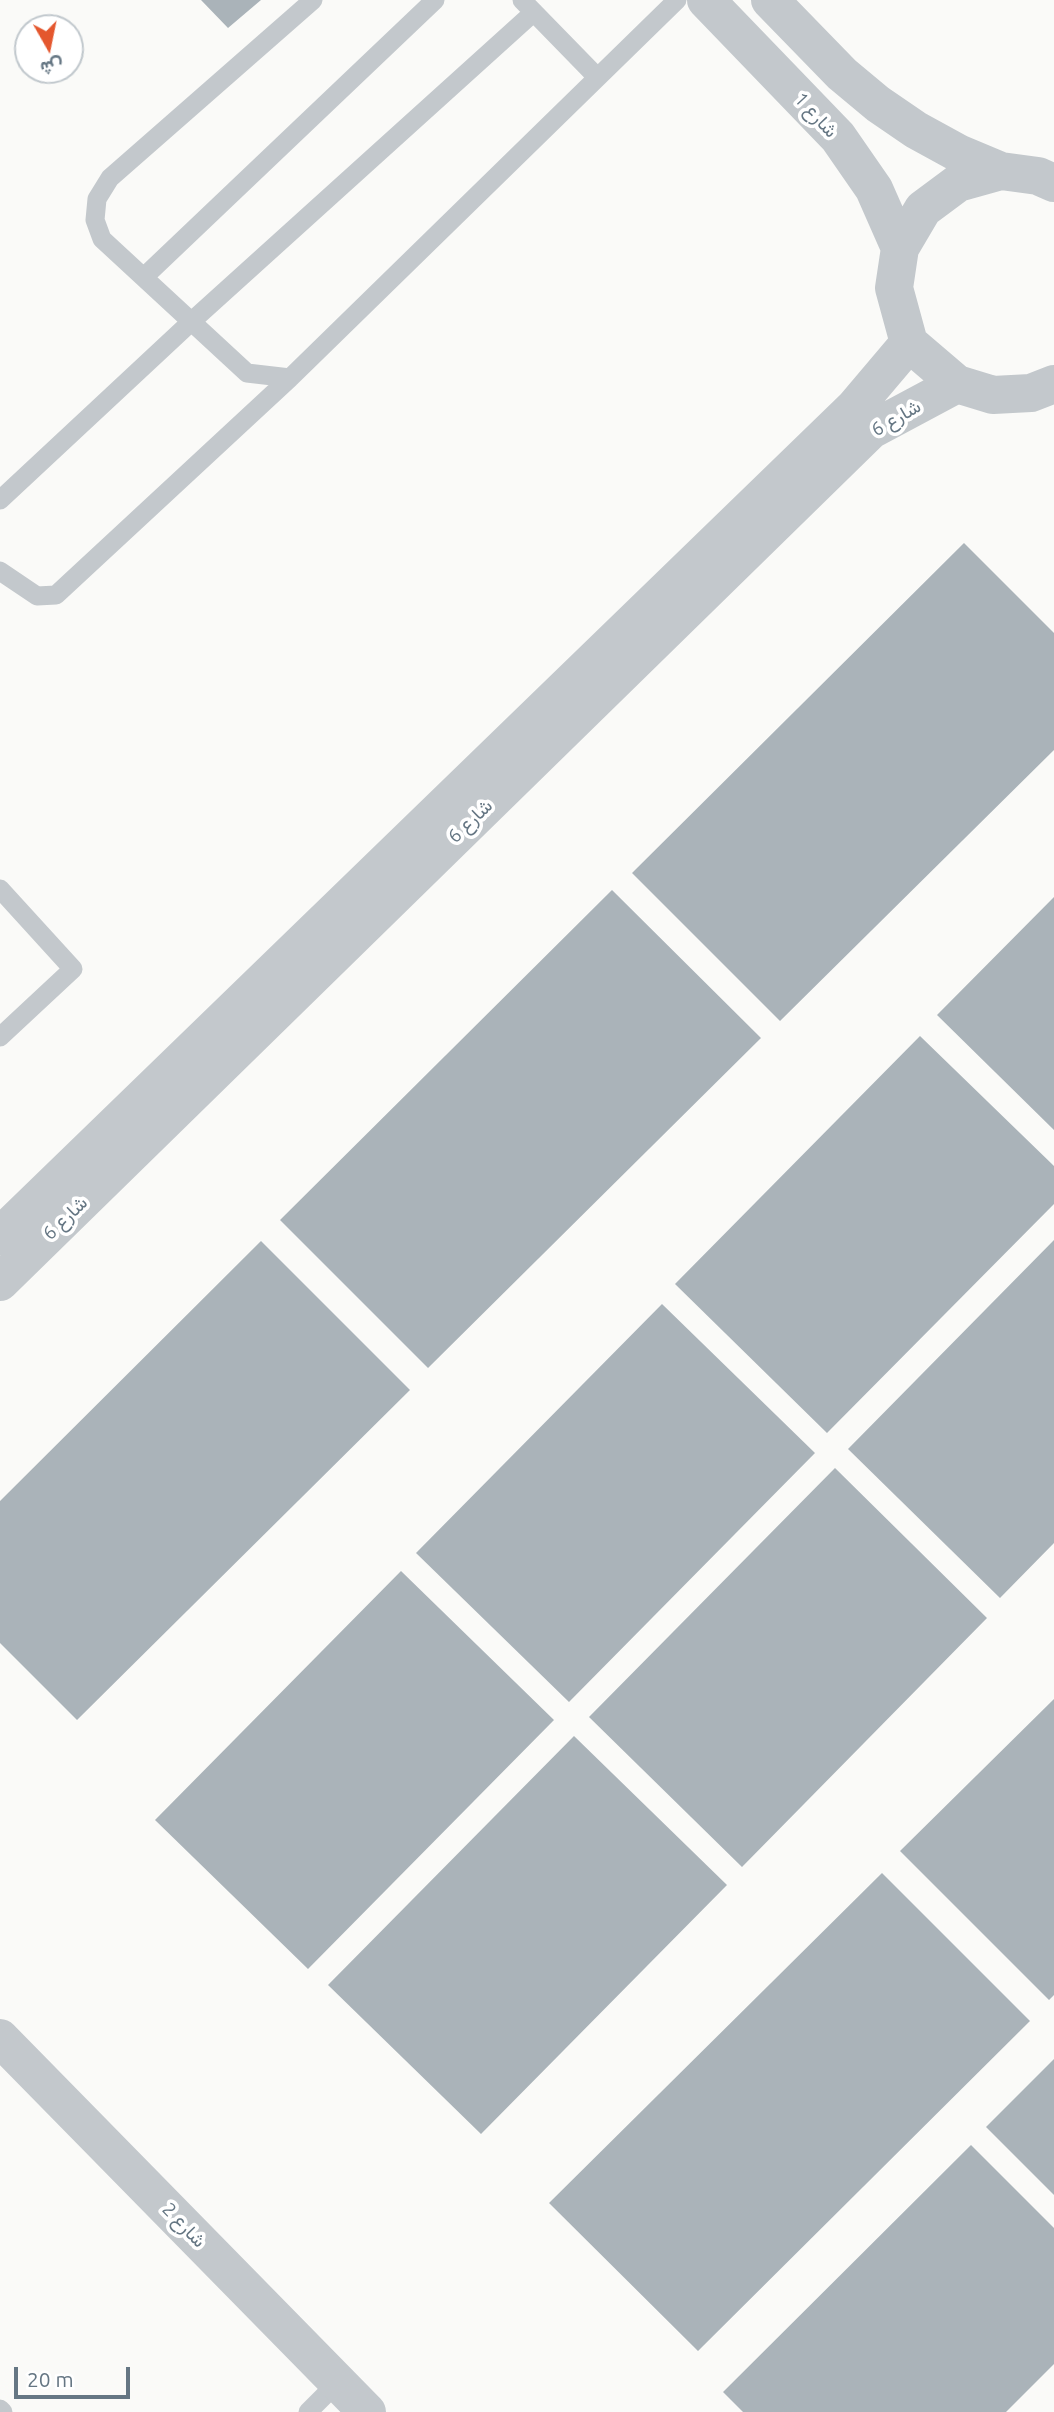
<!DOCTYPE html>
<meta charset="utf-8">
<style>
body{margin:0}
#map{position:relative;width:1054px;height:2412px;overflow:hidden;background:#fafaf8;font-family:Ubuntu,Vazirmatn,sans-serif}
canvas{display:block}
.north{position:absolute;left:14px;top:14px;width:70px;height:70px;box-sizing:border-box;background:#fff;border:2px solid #c1c8cd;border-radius:50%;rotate:171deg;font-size:19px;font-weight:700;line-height:28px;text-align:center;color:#657683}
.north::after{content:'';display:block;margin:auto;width:24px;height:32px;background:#e4572e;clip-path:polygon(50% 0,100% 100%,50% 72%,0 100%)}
.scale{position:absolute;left:14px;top:2367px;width:116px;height:32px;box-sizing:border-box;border:4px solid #657683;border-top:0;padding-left:9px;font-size:21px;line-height:24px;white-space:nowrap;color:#657683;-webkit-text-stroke:5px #fff;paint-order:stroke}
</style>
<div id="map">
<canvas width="1054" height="2412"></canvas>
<div class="north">ش</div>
<div class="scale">20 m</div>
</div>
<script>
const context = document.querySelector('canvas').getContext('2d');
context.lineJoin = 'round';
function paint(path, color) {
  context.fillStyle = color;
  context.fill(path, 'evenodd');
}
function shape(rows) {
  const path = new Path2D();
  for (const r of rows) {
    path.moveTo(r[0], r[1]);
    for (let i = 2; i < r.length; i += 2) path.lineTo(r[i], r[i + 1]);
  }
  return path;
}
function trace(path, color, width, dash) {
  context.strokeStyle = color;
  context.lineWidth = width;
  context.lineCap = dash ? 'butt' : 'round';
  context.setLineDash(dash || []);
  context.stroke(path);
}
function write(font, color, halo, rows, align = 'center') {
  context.font = font + ' Ubuntu,Vazirmatn,sans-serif';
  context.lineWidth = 7;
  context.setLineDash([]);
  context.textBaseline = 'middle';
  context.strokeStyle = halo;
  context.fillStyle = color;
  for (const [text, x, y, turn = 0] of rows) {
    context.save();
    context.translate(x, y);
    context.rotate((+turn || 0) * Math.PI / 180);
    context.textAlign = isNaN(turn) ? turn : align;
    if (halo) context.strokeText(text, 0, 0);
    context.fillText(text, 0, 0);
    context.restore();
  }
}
paint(shape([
 [201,0,261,0,228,28],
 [964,543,1054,633,1054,750,780,1021,632,873],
 [612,890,761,1038,428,1368,280,1220],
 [1054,897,1054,1130,937,1015],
 [920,1036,1054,1166,1054,1204,827,1433,675,1284],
 [1054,1240,1054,1543,1000,1598,848,1449],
 [261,1241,410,1390,77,1720,0,1643,0,1501],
 [662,1304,815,1453,569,1702,416,1553],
 [835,1468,987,1618,742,1867,589,1717],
 [401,1571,554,1720,308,1969,155,1820],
 [1054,1699,1054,1995,1049,2000,900,1851],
 [574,1736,727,1885,481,2134,328,1985],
 [882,1873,1030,2021,698,2351,549,2203],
 [1054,2059,1054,2195,986,2127],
 [971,2145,1054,2228,1054,2364,1006,2412,743,2412,723,2392]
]), '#aab3b9');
trace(shape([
 [313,0,110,178,97,199,95,220,102,239,247,373,290,378,677,0],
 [522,0,597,77],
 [144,277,435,0],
 [0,500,192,321,534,12],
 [0,571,37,596,56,595,290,378],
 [0,889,73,969,0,1037],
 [0,2409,3,2412],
 [308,2412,338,2382]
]), '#c3c8cc', 19);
trace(shape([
 [0,2038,367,2412]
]), '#c3c8cc', 38);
trace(shape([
 [706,0,838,137,874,189,900,248],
 [770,0,842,74,878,104,916,130,958,153,1001,171],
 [1054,183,1038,176,1001,171,958,183,923,209,900,248,894,288,909,343,957,384,993,395,1031,393,1054,384],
 [0,1236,854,408,909,343],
 [0,1282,871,430,957,384]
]), '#c3c8cc', 38);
write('19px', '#657683', '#fff', [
 ["شارع 1",816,115,47],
 ["شارع 6",896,418,-30],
 ["شارع 6",470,821,-44],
 ["شارع 6",65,1218,-44],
 ["شارع 2",184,2225,46]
]);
</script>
